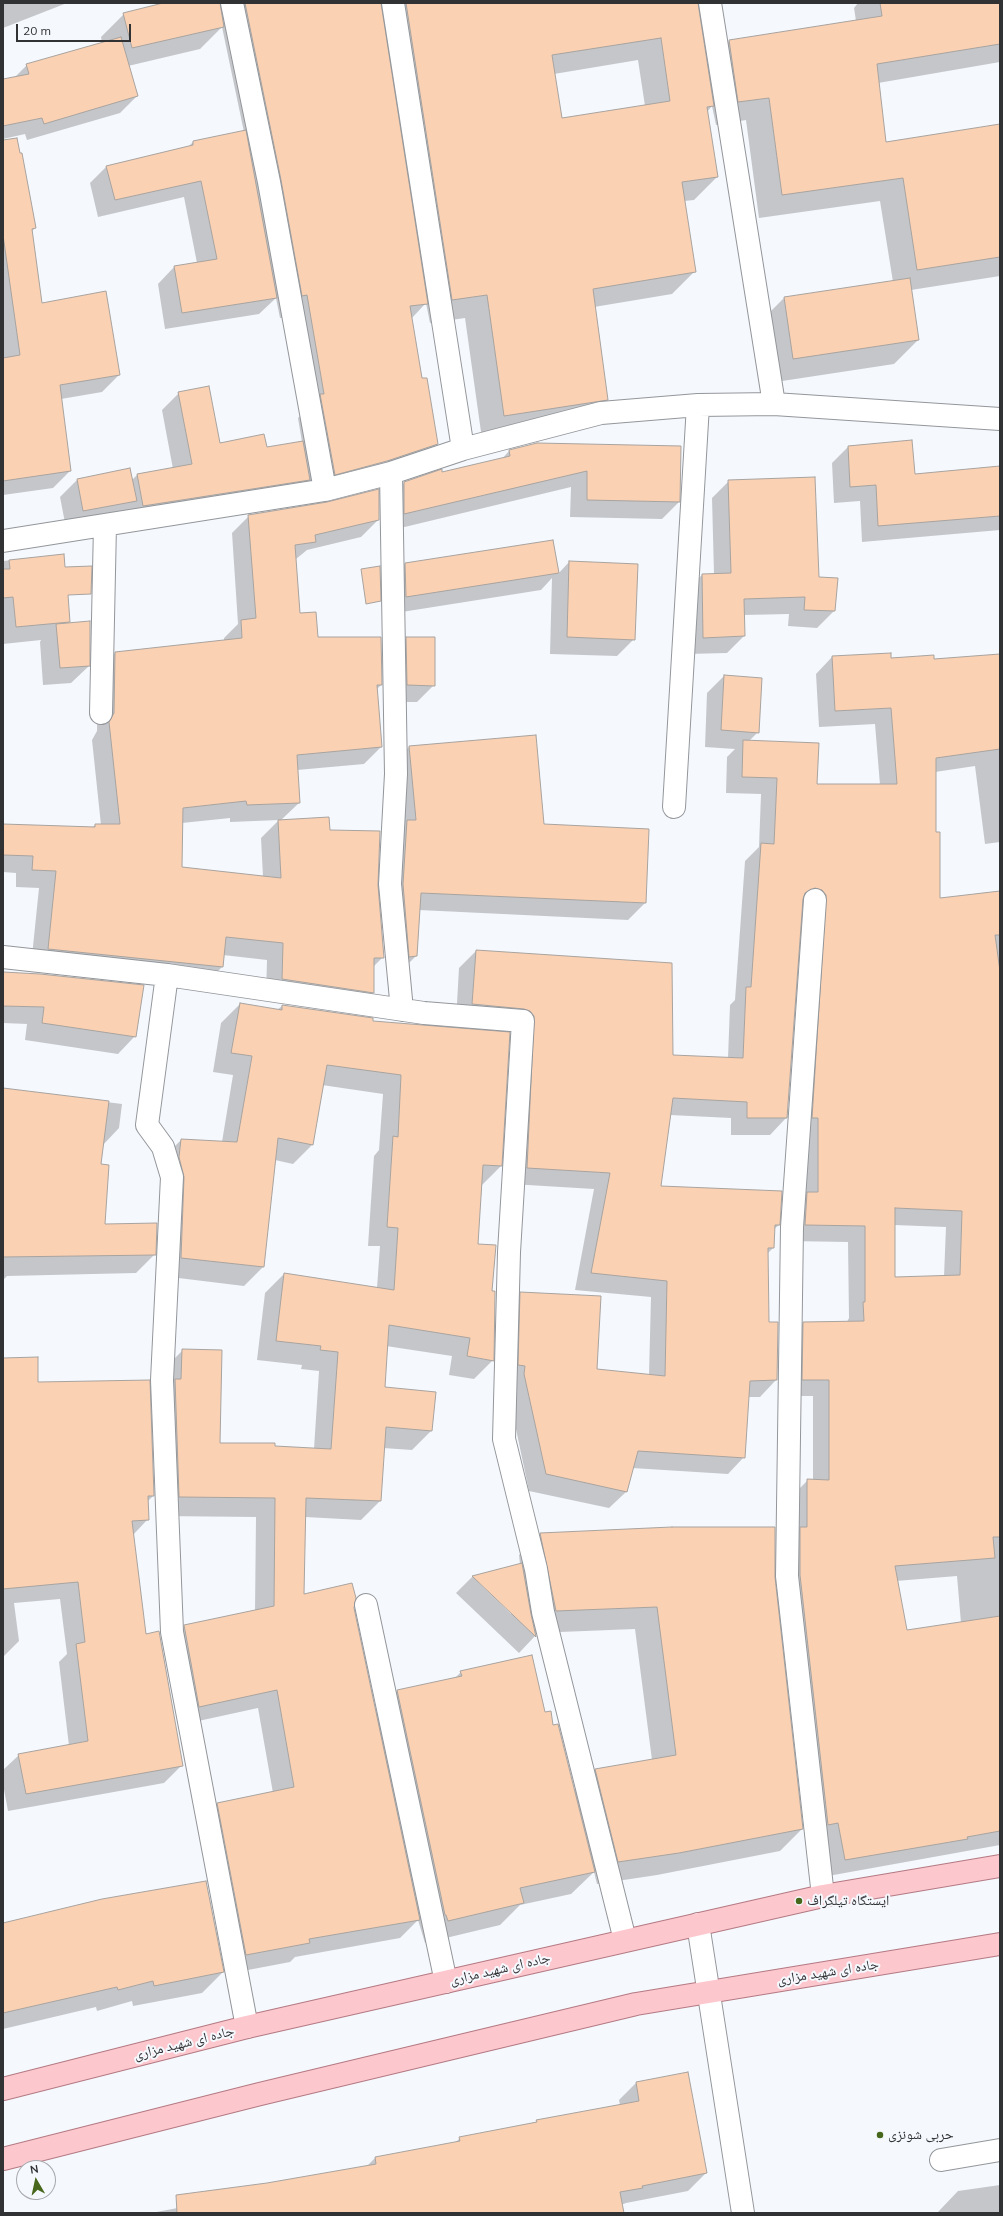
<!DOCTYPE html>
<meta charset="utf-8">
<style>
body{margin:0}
#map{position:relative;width:1003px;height:2216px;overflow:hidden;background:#f5f8fd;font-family:Mulish,sans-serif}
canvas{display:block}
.frame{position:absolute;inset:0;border:4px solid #313234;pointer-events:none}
.north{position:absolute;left:16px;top:2160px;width:40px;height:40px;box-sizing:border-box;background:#f5f8fd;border:1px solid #a7a9ad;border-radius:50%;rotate:351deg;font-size:11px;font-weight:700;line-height:16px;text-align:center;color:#313234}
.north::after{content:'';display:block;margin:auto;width:14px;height:18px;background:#47671c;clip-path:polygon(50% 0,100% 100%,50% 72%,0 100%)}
.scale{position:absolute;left:16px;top:24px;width:115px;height:18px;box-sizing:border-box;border:2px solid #313234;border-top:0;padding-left:5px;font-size:12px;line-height:14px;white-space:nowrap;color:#313234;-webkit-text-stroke:3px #f5f8fd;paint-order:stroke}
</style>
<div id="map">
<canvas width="1003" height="2216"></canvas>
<div class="frame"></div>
<div class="north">N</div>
<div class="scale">20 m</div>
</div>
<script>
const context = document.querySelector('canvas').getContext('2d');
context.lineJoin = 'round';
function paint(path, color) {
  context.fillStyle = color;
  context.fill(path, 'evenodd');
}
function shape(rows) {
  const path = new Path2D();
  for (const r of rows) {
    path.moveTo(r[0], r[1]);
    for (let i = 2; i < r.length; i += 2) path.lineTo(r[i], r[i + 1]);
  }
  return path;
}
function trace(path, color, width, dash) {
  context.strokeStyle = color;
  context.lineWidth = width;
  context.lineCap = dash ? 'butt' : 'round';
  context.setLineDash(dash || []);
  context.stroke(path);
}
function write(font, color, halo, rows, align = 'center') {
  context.font = font + ' Mulish,"Noto Naskh Arabic",sans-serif';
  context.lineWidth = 4;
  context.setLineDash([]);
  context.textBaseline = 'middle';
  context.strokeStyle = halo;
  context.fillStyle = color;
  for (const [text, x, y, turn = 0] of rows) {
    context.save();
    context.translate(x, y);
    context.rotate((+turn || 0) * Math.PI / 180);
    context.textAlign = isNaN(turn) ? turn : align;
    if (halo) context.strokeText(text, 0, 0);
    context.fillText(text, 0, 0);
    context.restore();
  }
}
paint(shape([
 [3,3,67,3,3,28],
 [167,3,687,3,706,64,729,41,856,21,854,8,858,3,1000,3,1000,62,878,83,885,143,1000,125,1000,276,911,290,918,340,894,364,769,383,760,322,784,298,893,282,880,201,759,218,746,120,716,125,712,106,707,112,717,177,694,200,684,201,695,271,672,294,594,307,607,400,584,423,482,439,465,318,430,323,426,303,411,319,422,379,437,444,414,467,312,497,309,480,292,496,66,528,60,497,77,480,131,481,137,475,173,469,162,410,179,393,219,445,266,449,302,442,298,418,301,415,284,318,280,318,276,298,259,314,165,329,158,284,175,266,197,263,184,197,98,217,90,183,107,166,188,147,193,142,244,132,222,27,200,49,128,66,137,96,120,113,27,140,25,134,3,139,3,80,14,78,27,65,102,43,101,37,124,14],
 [638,60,645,106,561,119,554,74],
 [3,193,35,228,32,231,41,304,119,375,102,392,61,399,70,471,53,488,3,495],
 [680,446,679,502,662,519,570,517,571,487,388,531,387,500,404,483,501,460,509,451],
 [848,447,914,475,1000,467,1000,530,862,542,860,501,834,503,832,463],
 [729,481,834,611,817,628,788,626,789,614,743,615,744,636,727,653,687,654,685,592,702,575,714,574,712,498],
 [249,516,378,520,361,537,307,550,296,559,300,614,317,638,380,638,381,685,376,690,381,747,364,764,297,770,299,803,280,821,329,831,377,885,383,957,373,967,373,993,356,1010,266,996,267,960,223,955,222,967,205,984,31,966,39,888,16,887,16,873,3,872,3,825,92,828,95,825,101,825,92,740,97,731,98,670,115,653,224,641,224,638,238,624,232,533],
 [230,818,230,822,279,820,261,838,263,877,180,868,182,823],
 [553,542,558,574,569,562,634,639,617,656,550,654,552,578,541,590,389,614,388,581,405,564],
 [63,555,69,622,67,624,89,666,71,683,43,685,40,642,41,640,3,644,3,561],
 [407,638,434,685,417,702,390,702,390,655],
 [1000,655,1000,842,985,844,975,766,935,772,935,833,939,899,1000,898,1000,1845,828,1876,811,1841,791,1497,808,1480,813,1480,813,1396,786,1396,787,1339,804,1323,847,1322,849,1318,848,1242,789,1241,806,906,801,905,786,1118,770,1135,731,1135,731,1118,670,1115,660,1187,779,1225,774,1229,773,1248,767,1254,768,1323,777,1323,776,1380,760,1397,748,1397,744,1457,728,1474,632,1468,626,1492,609,1508,529,1491,508,1391,504,1310,521,1293,596,1370,649,1375,651,1297,575,1290,594,1189,511,1184,514,1027,456,1021,459,968,476,951,672,1056,728,1058,730,1005,735,1000,745,861,759,847,761,794,726,793,727,757,735,749,705,747,707,693,724,676,758,732,749,741,816,785,880,785,875,724,819,727,816,674,832,657,933,660],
 [894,1225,946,1227,944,1276,894,1278],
 [957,1576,961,1623,906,1631,896,1581],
 [409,747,543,825,645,903,628,920,419,910,416,956,399,973,392,764],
 [3,973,135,1036,118,1054,25,1040,27,1024,3,1023],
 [240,1004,277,1010,282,1006,372,1022,501,1166,482,1185,477,1245,491,1292,493,1360,474,1379,449,1375,452,1356,386,1346,384,1388,431,1431,412,1450,383,1448,380,1501,361,1520,305,1517,303,1595,353,1608,375,1713,397,1691,454,1679,461,1672,544,1714,553,1726,574,1792,596,1770,652,1760,635,1629,535,1633,535,1636,519,1653,456,1593,473,1576,520,1564,519,1555,540,1534,774,1577,802,1829,780,1851,657,1875,597,1884,594,1872,571,1894,520,1905,500,1925,425,1943,418,1920,400,1938,295,1957,290,1962,227,1974,199,1823,218,1804,273,1793,258,1708,180,1725,166,1645,185,1626,255,1611,256,1517,160,1516,164,1369,183,1350,219,1444,314,1449,319,1371,301,1369,302,1365,257,1360,265,1293,284,1274,377,1288,380,1246,368,1246,374,1156,379,1150,383,1094,322,1085,312,1145,293,1164,275,1160,263,1267,244,1286,162,1276,166,1197,160,1176,162,1159,181,1140,222,1142,233,1075,213,1072,221,1023],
 [178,1159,180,1159,187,1182,185,1182],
 [480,1582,511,1612,511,1614,479,1583],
 [3,1089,122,1104,119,1128,102,1146,3,1137],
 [3,1167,104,1225,155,1254,136,1273,7,1276,3,1280],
 [3,1359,37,1383,153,1496,148,1501,148,1519,133,1535,145,1635,182,1765,164,1783,8,1811,3,1784,3,1770,19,1755,69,1746,59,1662,67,1654,60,1599,14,1603,19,1641,3,1657],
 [3,1924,223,1972,202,1993,133,2006,132,2001,97,2011,96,2007,3,2029],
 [636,2083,706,2173,688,2191,626,2203,621,2205,623,2213,151,2213,183,2207,267,2184,366,2167,375,2158,455,2143,460,2138,620,2105,619,2100],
 [1000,2185,1000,2213,937,2213,958,2191]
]), '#0003');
const building = shape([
 [163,3,220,3,224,27,132,48,123,13,163,3],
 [245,3,381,3,428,304,410,306,422,378,427,378,438,444,387,461,335,475,320,394,324,394,307,295,302,296,281,180,245,3],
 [406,3,698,3,714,106,707,107,718,177,682,182,696,272,593,289,608,400,504,416,487,295,452,300,406,3],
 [661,38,670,101,562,118,552,55,661,38],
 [880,3,1000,3,1000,44,877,64,886,142,1000,124,1000,257,917,270,903,178,782,195,769,98,738,102,729,40,882,16,880,3],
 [121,37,138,96,44,124,42,118,3,126,3,79,29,74,26,64,121,37],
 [246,130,277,298,182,313,174,266,217,259,201,181,115,200,106,166,193,145,193,141,246,130],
 [17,138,20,153,22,153,36,228,32,229,42,303,106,291,120,375,60,385,71,471,3,481,3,358,20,355,3,235,3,140,17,138],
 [910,278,919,340,793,359,784,297,910,278],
 [209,386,220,443,264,434,267,447,303,441,310,480,143,506,137,474,192,464,178,392,209,386],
 [912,440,915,474,1000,466,1000,516,878,526,876,485,850,487,848,446,912,440],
 [537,443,681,446,680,502,587,500,587,471,404,514,404,482,442,469,442,472,510,456,509,450,537,443],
 [130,468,137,501,83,511,77,479,130,468],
 [815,477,819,577,838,578,835,611,804,610,805,597,744,599,745,636,703,638,702,574,731,573,728,480,815,477],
 [379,489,379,520,315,535,316,542,295,545,300,613,316,612,318,637,381,637,382,685,377,685,382,747,297,755,300,803,247,805,246,801,183,808,182,867,281,878,278,820,329,817,330,830,380,831,378,885,384,958,374,958,374,993,282,979,283,943,226,937,223,967,48,949,56,871,32,870,33,856,3,855,3,824,95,827,95,824,120,824,109,722,114,713,115,652,242,638,241,620,256,618,248,515,327,502,379,489],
 [553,540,559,573,406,597,405,563,553,540],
 [64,554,65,567,92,566,91,594,68,595,70,622,16,627,13,597,3,598,3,569,10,569,9,560,64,554],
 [569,561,638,564,635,640,567,637,569,561],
 [380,566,381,601,366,604,361,569,380,566],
 [90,621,90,666,60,668,56,624,90,621],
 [406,637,435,637,435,686,407,685,406,637],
 [891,653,891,658,934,655,934,659,1000,654,1000,749,936,758,936,832,940,832,940,898,1000,891,1000,935,995,935,1000,971,1000,1537,993,1537,995,1558,895,1566,907,1630,1000,1616,1000,1831,967,1837,968,1839,845,1860,838,1823,828,1825,800,1575,800,1527,807,1527,807,1479,829,1480,829,1380,802,1380,803,1322,864,1321,863,1302,865,1302,865,1226,805,1225,807,1192,818,1192,818,1118,812,1118,826,895,822,890,815,888,805,893,803,899,787,1118,747,1118,747,1102,673,1098,661,1186,782,1191,780,1225,775,1225,774,1248,768,1248,769,1322,778,1322,777,1380,750,1381,745,1458,638,1451,627,1492,546,1474,524,1374,525,1366,518,1365,520,1292,601,1296,597,1369,665,1376,667,1281,591,1273,610,1173,527,1168,534,1016,530,1011,524,1009,472,1004,476,950,672,963,673,1055,743,1058,746,987,751,987,761,843,774,844,777,778,742,777,743,740,819,743,817,784,897,784,891,708,835,711,832,656,891,653],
 [895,1208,962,1211,960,1275,895,1277,895,1208],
 [724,675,762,678,759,733,721,730,724,675],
 [536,735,544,824,649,829,646,903,421,893,417,956,409,957,403,884,407,820,416,820,409,746,536,735],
 [3,972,40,974,144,985,136,1037,42,1023,44,1007,3,1006,3,972],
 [240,1003,282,1010,282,1005,373,1018,373,1021,510,1032,502,1166,483,1165,478,1244,496,1245,492,1291,495,1291,494,1361,467,1356,470,1338,389,1325,385,1387,436,1392,432,1431,386,1427,381,1501,306,1498,304,1594,352,1583,356,1598,354,1608,420,1920,309,1939,310,1943,246,1955,217,1803,294,1787,277,1690,199,1707,184,1625,274,1606,275,1498,179,1497,175,1379,181,1379,182,1349,222,1350,220,1443,275,1443,275,1446,331,1449,338,1352,320,1350,321,1346,276,1341,284,1273,394,1290,398,1228,387,1227,393,1136,398,1137,401,1075,327,1065,313,1145,278,1138,264,1267,181,1258,184,1177,179,1157,181,1139,237,1142,252,1056,231,1053,240,1003],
 [3,1088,109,1101,101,1164,109,1165,105,1224,157,1223,156,1255,3,1257,3,1088],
 [38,1357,38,1382,150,1380,154,1496,148,1496,149,1520,132,1521,146,1634,159,1631,183,1766,26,1794,18,1754,88,1741,76,1644,85,1642,78,1582,3,1589,3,1358,38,1357],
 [672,1527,775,1527,775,1577,803,1829,679,1853,618,1862,595,1769,676,1755,657,1607,556,1611,540,1533,672,1527],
 [522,1563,531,1614,536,1637,472,1576,522,1563],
 [532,1655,545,1712,551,1711,553,1725,558,1724,595,1872,520,1888,524,1903,448,1921,446,1915,445,1915,397,1690,462,1676,460,1671,532,1655],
 [206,1881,224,1972,154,1986,153,1981,118,1990,117,1987,3,2013,3,1923,102,1899,206,1881],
 [688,2072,707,2173,642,2186,643,2188,620,2192,624,2213,177,2213,176,2195,267,2183,376,2164,375,2157,460,2141,459,2137,537,2122,536,2120,639,2101,636,2082,688,2072]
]);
paint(building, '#fbd1b3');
trace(building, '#a8a39f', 1);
const minor = shape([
 [232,3,269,182,325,490],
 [393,3,463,449],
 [710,3,774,404],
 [391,473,396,774,390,884,402,1010],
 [3,541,325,490,391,473,463,449,601,413,698,405,774,404,1000,419],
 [101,713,105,525],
 [674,807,698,405],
 [815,900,792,1227,787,1576,823,1896],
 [3,957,167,975,424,1013,523,1021,509,1252,504,1439,536,1569,543,1612,625,1940],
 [167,975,147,1125,163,1147,172,1177,162,1380,172,1632,247,2027],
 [366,1605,446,1982],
 [698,1924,743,2213],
 [941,2160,1000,2150]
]);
const major = shape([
 [3,2089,247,2027,823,1896,1000,1866],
 [3,2159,260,2094,636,2004,1000,1944]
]);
trace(minor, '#93969a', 24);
trace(major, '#b47a83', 24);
trace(minor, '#fff', 22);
trace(major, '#fdc7ce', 22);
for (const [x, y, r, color] of [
 [799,1901,4,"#47671c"],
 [880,2135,4,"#47671c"]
]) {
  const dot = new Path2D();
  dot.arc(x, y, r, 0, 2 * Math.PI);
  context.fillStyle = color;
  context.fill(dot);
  trace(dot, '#f5f8fd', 1.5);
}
write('14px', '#313234', '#f5f8fd', [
 ["ایستگاه تیلگراف",807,1901],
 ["حربی شونزی",888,2135]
], 'left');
write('14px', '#313234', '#f5f8fd', [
 ["جاده ای شهید مزاری",500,1969,-13],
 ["جاده ای شهید مزاری",828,1972,-9],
 ["جاده ای شهید مزاری",184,2043,-14]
]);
</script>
